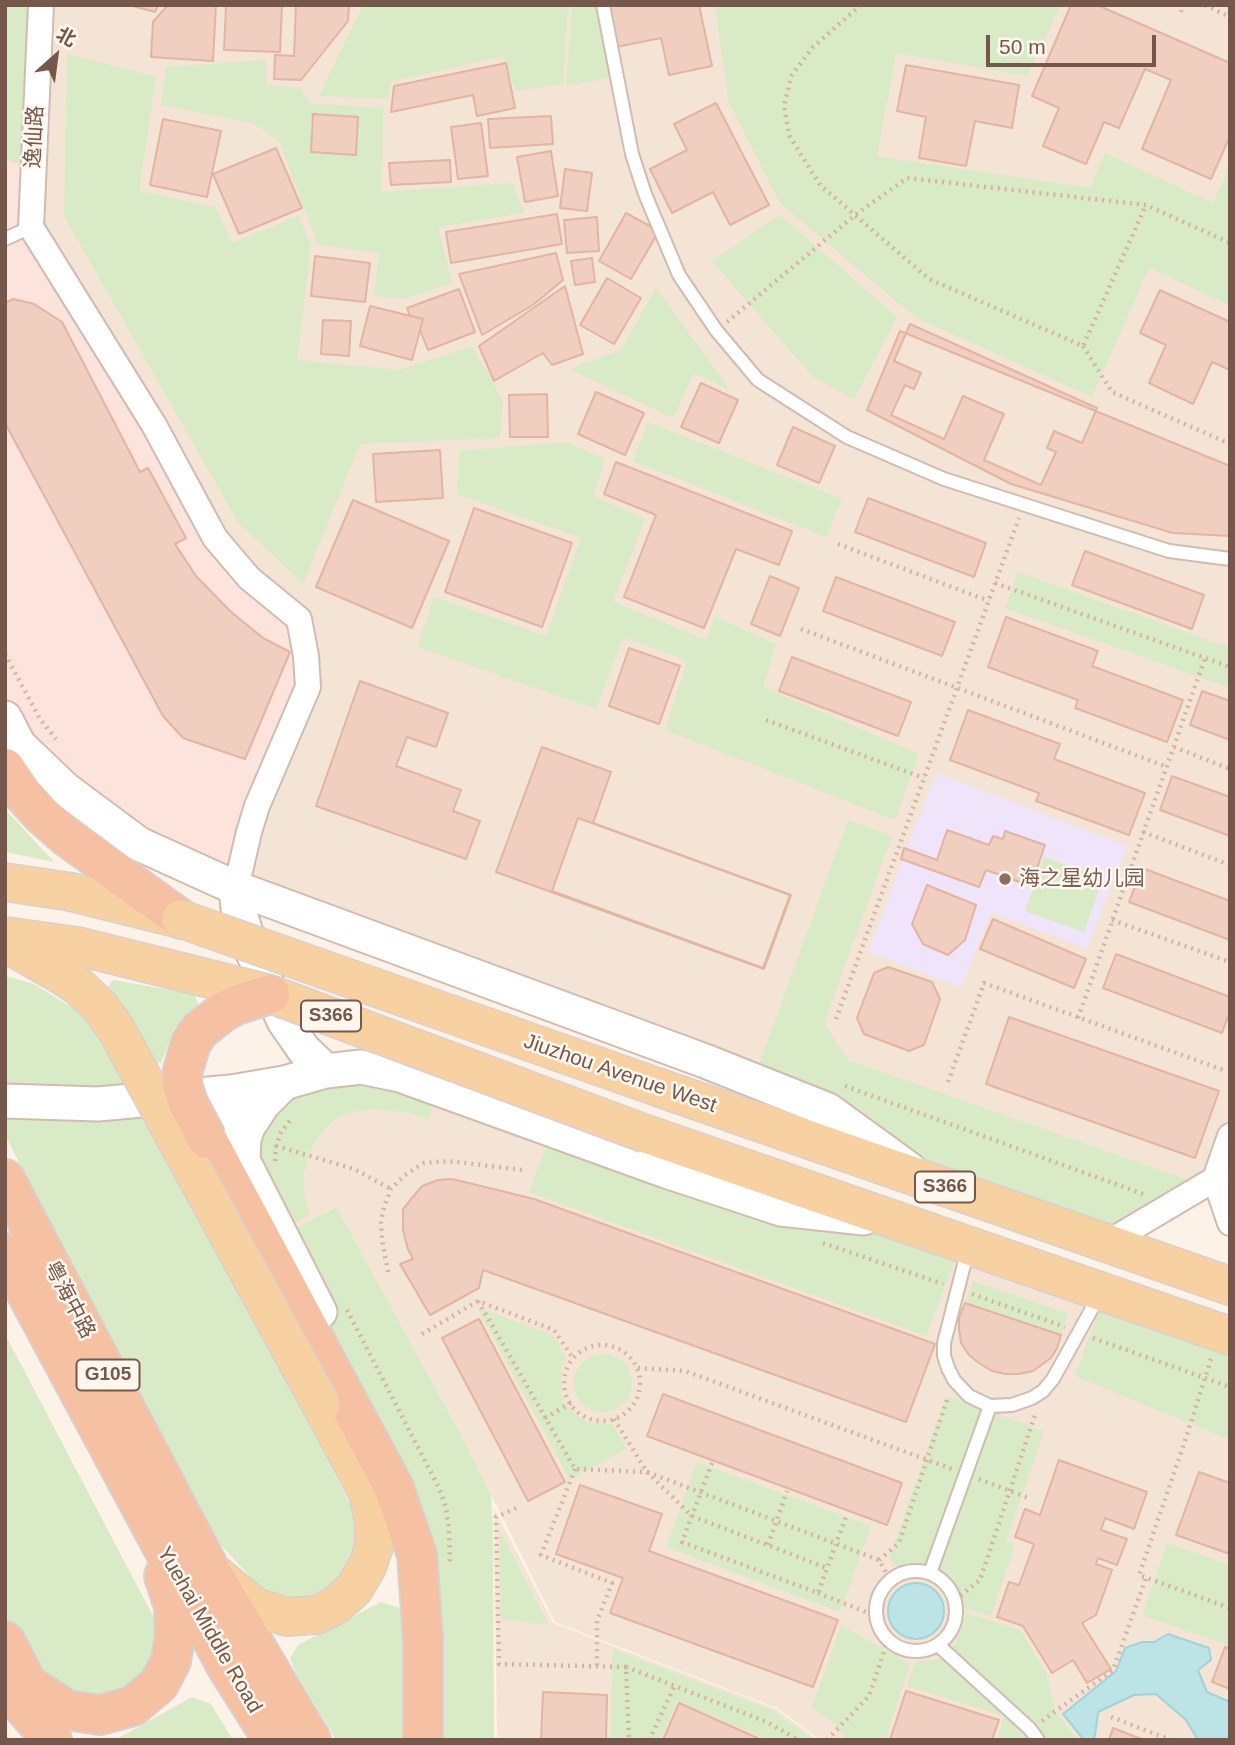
<!DOCTYPE html>
<meta charset="utf-8">
<style>
body{margin:0}
#map{position:relative;width:1235px;height:1745px;overflow:hidden;background:#fcf2e8;font-family:Arial,"Noto Sans SC",sans-serif}
canvas{display:block}
.frame{position:absolute;inset:0;border:7px solid #76574c;pointer-events:none}
.north{position:absolute;left:21px;top:21px;width:70px;height:70px;-webkit-text-stroke:5px #fff7ee;paint-order:stroke;rotate:28deg;font-size:19px;font-weight:700;line-height:28px;text-align:center;color:#76574c}
.north::after{content:'';display:block;margin:auto;width:24px;height:32px;background:#76574c;clip-path:polygon(50% 0,100% 100%,50% 72%,0 100%)}
.scale{position:absolute;left:986px;top:35px;width:170px;height:32px;box-sizing:border-box;border:4px solid #76574c;border-top:0;padding-left:9px;font-size:21px;line-height:24px;white-space:nowrap;color:#76574c;-webkit-text-stroke:5px #fff7ee;paint-order:stroke}
</style>
<div id="map">
<canvas width="1235" height="1745"></canvas>
<div class="frame"></div>
<div class="north">北</div>
<div class="scale">50 m</div>
</div>
<script>
const context = document.querySelector('canvas').getContext('2d');
context.lineJoin = 'round';
function paint(path, color) {
  context.fillStyle = color;
  context.fill(path, 'evenodd');
}
function shape(rows) {
  const path = new Path2D();
  for (const r of rows) {
    if (r.length === 3) {
      path.moveTo(r[0] + r[2], r[1]);
      path.arc(r[0], r[1], r[2], 0, 2 * Math.PI);
      continue;
    }
    path.moveTo(r[0], r[1]);
    for (let i = 2; i < r.length; i += 2) path.lineTo(r[i], r[i + 1]);
  }
  return path;
}
function trace(path, color, width, dash) {
  context.strokeStyle = color;
  context.lineWidth = width;
  context.lineCap = dash ? 'butt' : 'round';
  context.setLineDash(dash || []);
  context.stroke(path);
}
function write(font, color, halo, rows, align = 'center') {
  context.font = font + ' Arial,"Noto Sans SC",sans-serif';
  context.lineWidth = 5;
  context.setLineDash([]);
  context.textBaseline = 'middle';
  context.strokeStyle = halo;
  context.fillStyle = color;
  for (const [text, x, y, turn = 0] of rows) {
    context.save();
    context.translate(x, y);
    context.rotate((+turn || 0) * Math.PI / 180);
    context.textAlign = isNaN(turn) ? turn : align;
    if (halo) context.strokeText(text, 0, 0);
    context.fillText(text, 0, 0);
    context.restore();
  }
}
paint(shape([
 [40,5,1230,5,1230,1135,1215,1178,1107,1243,828,1110,237,888,249,578,32,227],
 [326,1075,903,1225,1230,1343,1230,1740,821,1740,777,1708,555,1622,461,1435,335,1207,283,1234],
 [494,1508,553,1623,776,1709,818,1740,497,1740]
]), '#f4e4d6');
paint(shape([
 [5,5,41,5,31,227,215,537,299,620,305,656,236,888,139,844,5,717]
]), '#fce3dc');
paint(shape([
 [936,773,1127,846,1087,949,991,912,961,987,868,952]
]), '#efe4f9');
paint(shape([
 [5,5,28,5,21,164,5,160],
 [363,5,568,5,563,84,516,91,503,56,390,82,389,99,319,96],
 [572,5,599,5,613,77,566,86],
 [717,5,1061,5,1027,76,896,53,877,156,1090,188,1105,153,1213,203,1228,171,1230,172,1230,305,1149,268,1092,397,915,317,780,203,729,103,715,7],
 [67,54,156,77,139,191,215,207,232,243,298,216,311,246,297,360,399,370,472,346,503,401,500,438,360,444,303,584,238,522,64,216],
 [266,60,266,85,300,88,310,103,383,108,382,192,512,183,524,213,438,227,452,283,404,299,374,296,379,253,318,245,279,141,253,123,161,105,166,67],
 [780,215,897,317,854,399,813,377,712,261],
 [656,288,730,390,694,373,673,418,569,369,621,350],
 [648,422,842,499,826,537,633,461],
 [566,442,605,459,593,496,645,519,613,602,706,640,715,617,776,644,763,687,919,754,895,820,665,730,687,661,623,637,596,709,417,647,434,597,546,636,581,538,457,494,459,451],
 [1018,572,1230,648,1230,688,1005,608],
 [5,809,54,862,5,852],
 [848,820,892,836,824,1023,848,1060,1194,1182,1102,1230,928,1168,858,1107,757,1070],
 [1044,857,1103,878,1084,932,1025,911],
 [5,976,34,984,76,1010,117,1058,352,1507,364,1550,341,1580,296,1602,263,1590,217,1541,5,1135],
 [113,980,194,994,200,1009,174,1029,161,1063,154,1062,132,1018,107,989],
 [329,1082,374,1084,435,1102,429,1119,404,1112,378,1109,357,1111,338,1116,326,1128,314,1143,307,1159,304,1173,304,1193,310,1214,292,1224,256,1157,259,1141,284,1101],
 [549,1139,902,1229,959,1249,926,1336,529,1192],
 [336,1207,461,1435,491,1495,493,1529,494,1740,423,1740,399,1466,283,1234],
 [973,1281,1068,1314,1061,1335,965,1303],
 [1102,1303,1230,1349,1230,1440,1075,1376],
 [477,1307,552,1335,567,1358,562,1367,561,1380,561,1393,566,1405,577,1416,588,1423,613,1424,626,1449,570,1480],
 [5,1334,154,1618,157,1657,126,1692,78,1702,38,1680,5,1616],
 [603,1383,29],
 [946,1396,1044,1431,1006,1542,1015,1545,991,1616,962,1607,954,1585,943,1575,927,1568,911,1566,900,1569,889,1559],
 [697,1462,871,1526,840,1612,666,1547],
 [499,1529,549,1625,501,1619],
 [1167,1543,1230,1565,1230,1646,1142,1615],
 [381,1602,400,1608,412,1625,410,1740,336,1740,296,1673,290,1658,298,1645],
 [966,1613,1020,1630,1046,1673,1055,1711,1078,1740,997,1740,1004,1716,907,1686,916,1661,940,1659,955,1645],
 [841,1625,910,1664,885,1740,847,1740,835,1724,812,1707],
 [613,1649,774,1711,813,1740,768,1740,677,1701,660,1740,610,1740],
 [192,1697,211,1704,233,1740,115,1740]
]), '#d8eac6');
const water = shape([
 [916,1611,28],
 [1168,1634,1209,1648,1211,1660,1198,1670,1207,1692,1230,1702,1230,1740,1198,1740,1186,1720,1156,1694,1134,1695,1098,1712,1095,1736,1091,1740,1084,1740,1063,1714,1116,1671,1125,1648,1142,1642,1154,1642,1168,1634]
]);
paint(water, '#bce3e5');
trace(water, '#a3d3d7', 2);
const building = shape([
 [129,5,158,5,155,12,129,5],
 [168,5,216,5,213,61,151,57,153,22,168,5],
 [226,5,282,5,280,52,224,50,226,5],
 [296,5,349,5,348,21,301,80,274,79,275,55,294,56,296,5],
 [607,5,699,5,712,66,669,75,661,38,616,47,607,5],
 [1071,5,1097,5,1230,63,1230,136,1211,179,1142,149,1171,80,1145,69,1119,128,1104,122,1086,164,1043,146,1059,108,1032,96,1071,5],
 [506,63,515,108,477,116,473,95,391,112,394,86,506,63],
 [906,65,1019,85,1012,128,975,121,966,166,919,158,926,117,897,111,906,65],
 [716,103,769,205,730,225,713,192,672,213,650,169,687,150,674,124,716,103],
 [313,114,358,117,356,155,311,152,313,114],
 [551,116,553,144,490,148,488,119,551,116],
 [163,119,221,131,207,197,150,185,163,119],
 [481,123,488,176,458,179,451,127,481,123],
 [276,148,302,208,239,234,213,174,276,148],
 [551,151,558,196,525,202,517,157,551,151],
 [450,160,451,182,391,185,389,163,450,160],
 [565,169,592,173,587,211,560,208,565,169],
 [626,213,659,231,631,279,599,261,626,213],
 [557,214,562,244,451,263,446,232,557,214],
 [597,217,599,251,567,253,564,220,597,217],
 [556,253,563,280,533,305,482,335,459,274,556,253],
 [315,256,370,263,365,302,311,296,315,256],
 [592,258,595,282,575,285,571,261,592,258],
 [607,278,641,298,614,344,580,325,607,278],
 [565,286,583,354,552,365,543,353,494,381,479,346,565,286],
 [459,289,475,332,428,350,420,330,423,319,410,316,407,308,459,289],
 [1160,290,1230,322,1230,370,1212,362,1193,404,1149,383,1166,345,1140,333,1160,290],
 [13,299,34,304,62,322,140,472,148,468,186,538,175,544,196,576,230,611,263,638,290,652,245,759,183,738,163,716,5,423,5,303,13,299],
 [370,306,423,319,412,360,360,346,370,306],
 [323,320,351,321,349,356,321,354,323,320],
 [910,324,1097,408,1082,443,1054,431,1047,448,1056,452,1041,485,984,460,1004,414,963,396,944,439,891,415,905,385,914,389,921,373,894,361,910,324],
 [900,331,1230,466,1230,536,1173,533,1011,484,867,410,900,331],
 [701,383,738,400,719,443,681,427,701,383],
 [596,392,644,413,625,455,578,434,596,392],
 [547,394,548,437,510,437,509,395,547,394],
 [793,427,835,446,819,483,777,465,793,427],
 [440,450,443,498,376,502,373,454,440,450],
 [616,462,792,531,779,565,736,549,704,628,624,597,656,515,604,494,616,462],
 [868,498,986,543,974,577,855,532,868,498],
 [353,500,449,541,412,628,316,587,353,500],
 [474,508,572,543,542,627,445,592,474,508],
 [1085,551,1204,595,1192,629,1072,585,1085,551],
 [770,576,799,588,780,636,751,624,770,576],
 [836,577,955,622,942,656,823,611,836,577],
 [1006,617,1098,651,1092,666,1183,700,1167,742,1075,708,1078,700,988,667,1006,617],
 [629,648,680,666,659,724,609,706,629,648],
 [792,657,911,702,898,736,779,691,792,657],
 [360,681,448,713,436,747,407,737,396,766,461,790,453,811,480,821,466,859,316,806,360,681],
 [1202,691,1230,701,1230,740,1190,725,1202,691],
 [968,710,1060,744,1054,759,1145,793,1129,835,1036,801,1039,793,950,760,968,710],
 [542,747,611,772,593,823,791,895,764,969,496,872,542,747],
 [1172,776,1230,797,1230,836,1160,810,1172,776],
 [578,818,790,895,763,968,552,891,578,818],
 [947,830,989,845,993,836,1003,839,1005,831,1045,845,1031,886,986,870,979,887,901,859,904,848,937,860,947,830],
 [1142,868,1230,901,1230,940,1129,902,1142,868],
 [927,885,976,905,965,940,948,955,923,944,912,924,927,885],
 [993,919,1086,959,1074,988,980,949,993,919],
 [1116,954,1230,997,1230,1011,1222,1033,1103,988,1116,954],
 [888,967,932,982,940,999,924,1045,909,1051,864,1034,857,1018,874,973,888,967],
 [1009,1017,1219,1091,1195,1158,986,1084,1009,1017],
 [452,1179,534,1199,935,1344,906,1422,483,1270,479,1288,430,1315,400,1264,413,1259,408,1249,403,1230,403,1209,422,1186,438,1180,452,1179],
 [965,1303,1061,1335,1057,1348,1051,1358,1033,1371,1019,1374,1005,1374,992,1371,979,1363,969,1355,961,1343,959,1329,959,1318,965,1303],
 [479,1319,565,1482,528,1501,442,1338,479,1319],
 [663,1394,902,1483,887,1525,647,1436,663,1394],
 [1059,1460,1147,1492,1134,1529,1105,1518,1101,1530,1127,1539,1117,1565,1098,1558,1096,1564,1112,1570,1096,1615,1082,1623,1111,1669,1087,1683,1073,1660,1052,1673,1023,1626,997,1617,1009,1582,1019,1585,1034,1544,1015,1537,1025,1509,1040,1515,1059,1460],
 [1199,1472,1230,1483,1230,1554,1176,1535,1199,1472],
 [580,1485,662,1514,649,1551,838,1620,813,1687,610,1613,623,1578,556,1554,580,1485],
 [1225,1647,1230,1649,1230,1689,1212,1682,1225,1647],
 [906,1691,999,1720,992,1740,890,1740,906,1691],
 [543,1692,607,1695,606,1740,541,1740,543,1692],
 [679,1703,762,1740,663,1740,679,1703],
 [1113,1728,1144,1740,1109,1740,1113,1728]
]);
paint(building, '#f1cfc0');
trace(building, '#e3b4a1', 2);
const service = shape([
 [603,5,632,154,645,194,679,275,716,330,758,380,847,437,944,479,1169,551,1230,559],
 [5,239,31,227],
 [968,1249,944,1343,944,1356,948,1368,954,1380,969,1396,990,1406],
 [916,1611,40],
 [930,1573,990,1406,1012,1405,1032,1398,1043,1391,1053,1379,1100,1294],
 [938,1645,1030,1729,1038,1740]
]);
const minor = shape([
 [41,5,31,227,154,425,215,538,249,578,299,619,306,656,308,687,257,806,249,832,236,888],
 [1215,1179,1230,1136],
 [1107,1243,1215,1179,1230,1223]
]);
const secondary = shape([
 [5,718,19,745,65,789,139,844,236,888,705,1061,828,1110,909,1169],
 [236,888,238,908,252,951,284,1021,304,1050,326,1071],
 [231,1092,227,1102,226,1114,230,1135,320,1312],
 [5,1101,98,1104,231,1092,284,1083,326,1071,361,1067,400,1075,666,1171,781,1209,864,1218],
 [243,1160,244,1139,248,1127,263,1104,284,1083]
]);
const primary = shape([
 [5,882,71,892,180,919],
 [660,1088,1230,1286],
 [646,1134,1230,1336],
 [214,1573,255,1607,287,1617,316,1615,336,1605,354,1589,367,1567,374,1547,374,1522,368,1493,321,1405]
]);
const trunk = shape([
 [5,768,22,793,43,816,67,837,181,919],
 [207,1139,394,1488,417,1555,423,1639,423,1740],
 [5,1179,210,1570,311,1740],
 [5,1253,227,1667,273,1740],
 [5,1641,28,1685,67,1710,100,1715,133,1706,159,1684,171,1661,175,1636,174,1606,164,1576],
 [5,1683,9,1690,52,1740]
]);
trace(service, '#d0bcb0', 16);
trace(minor, '#d0bcb0', 28);
trace(secondary, '#d3bbae', 37);
trace(primary, '#d9d0cd', 40);
trace(trunk, '#d9d0cd', 42);
trace(shape([
 [861,5,813,47,792,75,784,105,789,135,820,185,929,279,1083,346,1146,205],
 [1205,5,1230,17],
 [1181,12,1183,5],
 [727,322,855,215,907,178,1146,205,1230,243],
 [1083,346,1112,392,1230,444],
 [838,544,989,601],
 [995,583,1230,667],
 [801,629,1167,767],
 [5,654,40,719,56,739],
 [766,720,924,778],
 [1174,747,1230,769],
 [1143,832,1230,865],
 [1112,920,1230,962],
 [1078,1018,1205,658],
 [836,1019,1019,518],
 [948,1082,984,983,1226,1071],
 [845,1086,1143,1194],
 [276,1146,354,1169,391,1189],
 [275,1161,276,1146,281,1132,292,1118],
 [823,1243,943,1284],
 [388,1272,382,1240,381,1222,384,1207,391,1189,405,1175,424,1163,449,1161,523,1170],
 [972,1294,1065,1327],
 [478,1301,575,1469,647,1472,692,1516,827,1568],
 [347,1310,439,1488,446,1508,449,1529,450,1564],
 [422,1334,478,1301,554,1330,573,1358],
 [1093,1338,1230,1387],
 [602,1383,38],
 [1211,1359,1186,1438,1139,1575,1230,1608],
 [638,1368,685,1371,952,1469],
 [545,1418,571,1403],
 [614,1419,647,1472,879,1560,890,1579],
 [712,1463,682,1542,818,1593,847,1514],
 [575,1469,541,1555,612,1583,597,1621,597,1666],
 [979,1479,1031,1499],
 [516,1508,496,1517,499,1664,626,1667,629,1740],
 [768,1545,787,1491],
 [879,1560,899,1543,948,1397],
 [818,1593,876,1616],
 [955,1600,980,1580,1035,1415],
 [626,1667,767,1722,798,1740],
 [1111,1717,1171,1740],
 [1042,1721,1113,1670,1146,1578],
 [649,1740,675,1685],
 [827,1740,869,1696,888,1640]
]), '#d6b2a3', 4.5, [2, 5]);
trace(service, '#fff', 12);
trace(minor, '#fff', 24);
trace(secondary, '#fff', 33);
trace(primary, '#f8d1a3', 37);
trace(trunk, '#f6c0a2', 38);
const primaryBridge = shape([
 [181,919,660,1088],
 [5,936,77,946,270,994,646,1134],
 [9,945,56,972,78,986,100,1007,116,1029,321,1405]
]);
const trunkBridge = shape([
 [207,1139,188,1103,182,1084,183,1070,191,1043,199,1031,223,1012,236,1005,270,994]
]);
trace(primaryBridge, '#d9d0cd', 40, []);
trace(trunkBridge, '#d9d0cd', 42, []);
trace(primaryBridge, '#f8d1a3', 37);
trace(trunkBridge, '#f6c0a2', 38);
for (const [x, y, r, color] of [
 [1005,879,7,"#8d6e63"]
]) {
  const dot = new Path2D();
  dot.arc(x, y, r, 0, 2 * Math.PI);
  context.fillStyle = color;
  context.fill(dot);
  trace(dot, '#fff7ee', 2.5);
}
for (const [x, y, w] of [
 [331,1016,60],
 [945,1187,60],
 [108,1375,63]
]) {
  const box = new Path2D();
  box.roundRect(x - w / 2, y - 15.5, w, 31, 5);
  context.fillStyle = '#fff7ee';
  context.fill(box);
  trace(box, '#76574c', 2);
}
write('bold 19px', '#76574c', null, [
 ["S366",331,1016],
 ["S366",945,1187],
 ["G105",108,1375]
]);
write('21px', '#76574c', '#fff7ee', [
 ["逸仙路",35,137,-87],
 ["Jiuzhou Avenue West",620,1074,19],
 ["粤海中路",69,1300,62],
 ["Yuehai Middle Road",209,1630,60]
]);
write('21px', '#785e54', '#fff7ee', [
 ["海之星幼儿园",1019,879]
], 'left');
</script>
